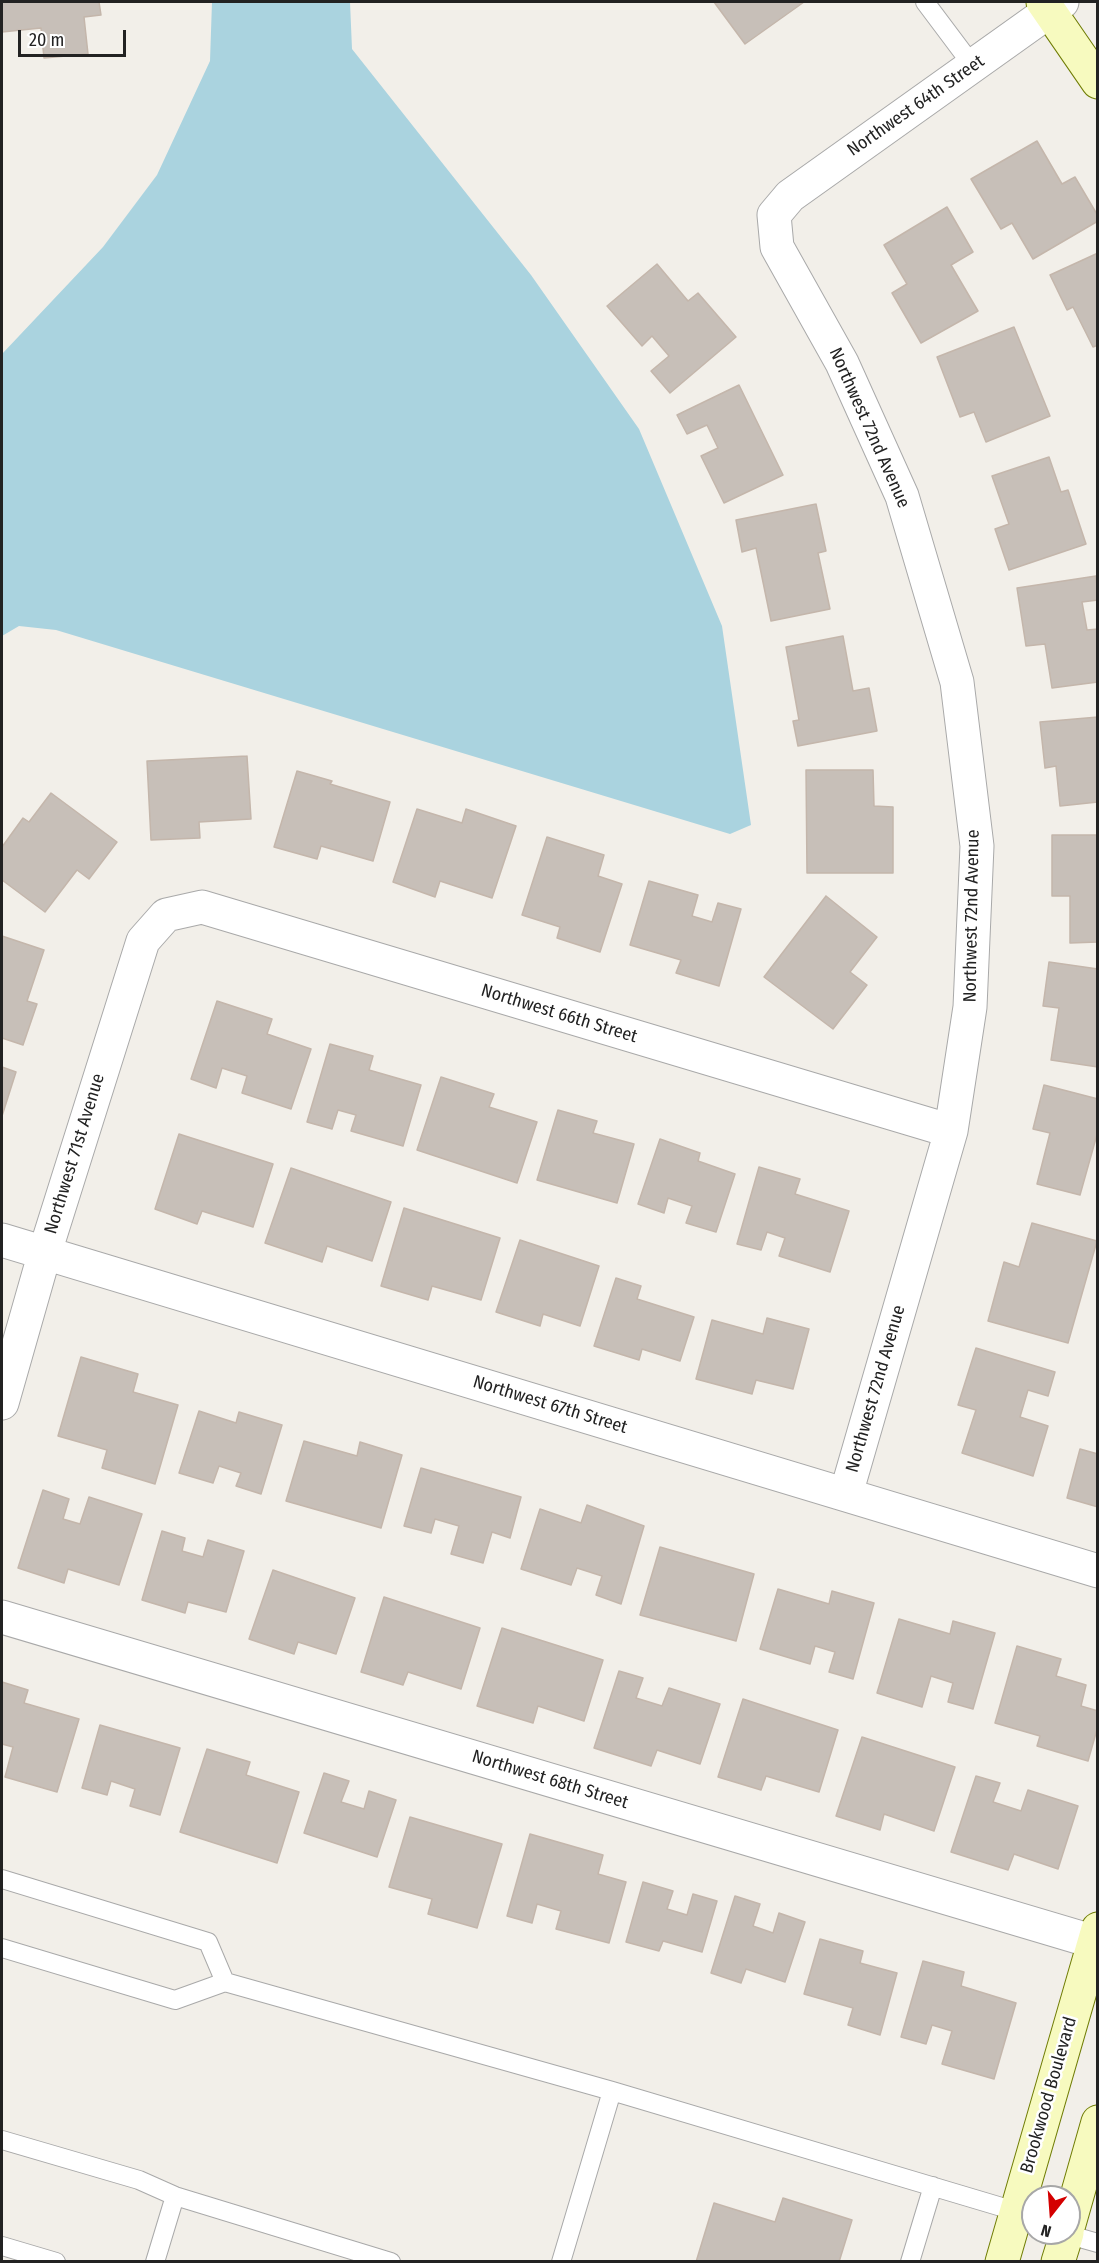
<!DOCTYPE html>
<style>
body{margin:0}
#map{position:relative;width:1099px;height:2263px;overflow:hidden;background:#f2efe9;font-family:"Fira Sans Condensed",sans-serif}
canvas{display:block}
.frame{position:absolute;inset:0;border:3px solid #222;pointer-events:none}
.north{position:absolute;left:1021px;top:2185px;width:60px;height:60px;box-sizing:border-box;background:#fff;border:2px solid #a7a7a7;border-radius:50%;rotate:197deg;font-size:16px;font-weight:700;line-height:24px;text-align:center;color:#222}
.north::after{content:'';display:block;margin:auto;width:21px;height:27px;background:#d40000;clip-path:polygon(50% 0,100% 100%,50% 72%,0 100%)}
.scale{position:absolute;left:18px;top:30px;width:108px;height:27px;box-sizing:border-box;border:3px solid #222;border-top:0;padding-left:8px;font-size:18px;line-height:21px;white-space:nowrap;color:#222;-webkit-text-stroke:4px #fff;paint-order:stroke}
</style>
<div id="map">
<canvas width="1099" height="2263"></canvas>
<div class="frame"></div>
<div class="north">N</div>
<div class="scale">20 m</div>
</div>
<script>
const context = document.querySelector('canvas').getContext('2d');
context.lineJoin = 'round';
function paint(path, color) {
  context.fillStyle = color;
  context.fill(path, 'evenodd');
}
function shape(rows) {
  const path = new Path2D();
  for (const r of rows) {
    path.moveTo(r[0], r[1]);
    for (let i = 2; i < r.length; i += 2) path.lineTo(r[i], r[i + 1]);
  }
  return path;
}
function trace(path, color, width, dash) {
  context.strokeStyle = color;
  context.lineWidth = width;
  context.lineCap = dash ? 'butt' : 'round';
  context.setLineDash(dash || []);
  context.stroke(path);
}
function write(font, color, halo, rows, align = 'center') {
  context.font = font + ' "Fira Sans Condensed",sans-serif';
  context.lineWidth = 5;
  context.setLineDash([]);
  context.textBaseline = 'middle';
  context.strokeStyle = halo;
  context.fillStyle = color;
  for (const [text, x, y, turn = 0] of rows) {
    context.save();
    context.translate(x, y);
    context.rotate((+turn || 0) * Math.PI / 180);
    context.textAlign = isNaN(turn) ? turn : align;
    if (halo) context.strokeText(text, 0, 0);
    context.fillText(text, 0, 0);
    context.restore();
  }
}
paint(shape([
 [212,2,350,2,352,49,531,275,639,429,722,626,751,825,730,834,56,630,19,626,2,636,2,354,103,247,157,175,210,61]
]), '#aad3df');
const building = shape([
 [2,2,99,2,101,15,84,17,88,54,44,58,41,28,2,32,2,2],
 [714,2,804,2,745,44,714,2],
 [1037,141,1062,184,1075,177,1098,216,1098,221,1033,259,1012,223,1001,229,971,179,1037,141],
 [947,207,973,252,951,265,978,311,921,343,892,293,907,284,884,245,947,207],
 [1098,253,1098,345,1093,347,1073,307,1067,310,1050,275,1098,253],
 [657,264,688,301,698,293,736,337,670,393,651,371,669,356,652,336,642,346,607,306,657,264],
 [1014,327,1050,416,986,442,974,412,960,417,937,357,1014,327],
 [739,385,783,475,724,503,701,456,718,448,707,425,687,434,677,415,739,385],
 [1049,457,1061,492,1068,490,1086,544,1009,570,995,529,1009,524,992,476,1049,457],
 [816,504,826,551,818,553,830,609,771,621,756,548,742,552,736,520,816,504],
 [1096,576,1098,600,1082,602,1087,630,1098,629,1098,682,1052,688,1045,644,1026,646,1017,588,1096,576],
 [843,636,853,691,869,688,877,731,798,746,793,721,799,720,786,647,843,636],
 [1098,717,1098,802,1060,806,1056,766,1045,768,1040,722,1098,717],
 [247,756,251,819,199,822,200,838,151,840,147,761,247,756],
 [806,770,873,770,874,806,893,807,893,873,807,873,806,770],
 [297,771,332,781,330,784,390,802,373,861,321,846,317,859,274,847,297,771],
 [51,793,117,842,89,879,77,870,45,912,2,880,2,847,23,818,29,822,51,793],
 [417,809,462,823,466,809,516,826,492,898,440,881,435,897,393,882,417,809],
 [1052,835,1098,835,1098,942,1070,943,1070,896,1052,896,1052,835],
 [547,837,604,855,598,876,622,884,600,952,557,938,560,927,522,915,547,837],
 [649,881,698,895,692,916,712,922,718,903,741,909,719,986,676,973,681,960,630,945,649,881],
 [826,896,877,937,850,972,867,985,833,1029,764,977,826,896],
 [2,936,44,950,27,1001,37,1004,23,1045,2,1038,2,936],
 [1049,962,1098,969,1098,1067,1051,1060,1059,1008,1043,1006,1049,962],
 [217,1001,272,1019,267,1034,311,1049,291,1109,242,1093,247,1076,222,1068,216,1088,191,1079,217,1001],
 [330,1044,373,1056,369,1070,421,1085,403,1146,351,1131,356,1115,338,1110,332,1129,307,1122,330,1044],
 [2,1067,16,1072,2,1116,2,1067],
 [441,1077,494,1094,489,1107,537,1122,517,1183,417,1150,441,1077],
 [1044,1085,1098,1099,1098,1131,1080,1195,1037,1184,1050,1133,1033,1129,1044,1085],
 [558,1110,597,1121,593,1133,634,1144,617,1203,537,1180,558,1110],
 [179,1134,273,1164,253,1227,202,1211,197,1224,155,1209,179,1134],
 [660,1139,700,1153,698,1161,735,1174,716,1232,686,1223,692,1206,668,1198,664,1213,638,1204,660,1139],
 [759,1167,800,1179,795,1194,849,1211,830,1272,779,1256,785,1238,767,1232,761,1250,737,1244,759,1167],
 [291,1168,391,1202,372,1261,327,1246,322,1262,265,1243,291,1168],
 [404,1208,500,1238,481,1300,432,1286,428,1300,381,1286,404,1208],
 [1032,1223,1097,1241,1068,1343,988,1321,1004,1262,1019,1267,1032,1223],
 [520,1240,599,1266,580,1326,543,1314,540,1326,496,1312,520,1240],
 [616,1278,641,1286,637,1299,694,1317,680,1361,642,1349,639,1360,594,1346,616,1278],
 [767,1318,809,1329,793,1389,756,1380,752,1394,696,1379,712,1320,763,1334,767,1318],
 [976,1348,1055,1372,1048,1396,1028,1390,1020,1417,1048,1426,1033,1476,962,1453,976,1410,958,1405,976,1348],
 [81,1357,138,1374,133,1392,178,1405,155,1484,102,1468,107,1450,58,1436,81,1357],
 [199,1411,236,1423,239,1412,282,1425,261,1494,236,1486,241,1473,219,1466,213,1483,179,1473,199,1411],
 [304,1441,357,1456,360,1442,402,1455,381,1528,286,1501,304,1441],
 [1080,1449,1098,1454,1098,1507,1067,1498,1080,1449],
 [421,1468,521,1497,510,1538,492,1532,483,1563,451,1554,459,1526,435,1519,431,1533,404,1526,421,1468],
 [43,1490,69,1499,63,1519,80,1524,89,1497,142,1514,119,1585,68,1569,64,1583,18,1568,43,1490],
 [587,1505,644,1526,621,1604,596,1595,602,1576,577,1568,571,1585,521,1569,540,1509,581,1523,587,1505],
 [162,1531,185,1538,182,1551,203,1557,208,1540,244,1551,226,1612,188,1602,185,1613,142,1600,162,1531],
 [660,1547,754,1574,736,1641,640,1615,660,1547],
 [273,1570,355,1598,336,1654,298,1642,294,1654,249,1639,273,1570],
 [778,1589,829,1604,832,1591,874,1603,853,1679,829,1672,835,1652,815,1646,810,1664,760,1649,778,1589],
 [384,1597,480,1628,461,1689,408,1672,403,1685,361,1672,384,1597],
 [899,1619,950,1634,953,1621,995,1633,973,1709,948,1702,953,1683,931,1676,922,1707,877,1693,899,1619],
 [502,1628,603,1660,584,1721,538,1706,533,1723,477,1706,502,1628],
 [1017,1646,1061,1659,1056,1676,1086,1685,1081,1706,1098,1711,1098,1726,1088,1761,1037,1746,1040,1736,995,1723,1017,1646],
 [619,1671,643,1678,636,1698,662,1706,669,1688,720,1704,700,1764,657,1750,651,1766,594,1748,619,1671],
 [2,1682,28,1690,24,1703,79,1719,57,1792,5,1777,13,1747,2,1744,2,1682],
 [743,1699,838,1730,819,1792,766,1776,761,1790,718,1777,743,1699],
 [100,1725,180,1748,160,1815,130,1806,135,1789,111,1781,107,1795,82,1788,100,1725],
 [862,1737,955,1767,934,1831,884,1814,880,1830,836,1816,862,1737],
 [207,1749,250,1762,246,1775,299,1792,277,1863,180,1832,207,1749],
 [324,1773,349,1781,341,1802,364,1809,369,1791,396,1800,377,1857,304,1833,324,1773],
 [976,1776,1000,1783,993,1802,1021,1811,1028,1790,1078,1806,1058,1869,1014,1854,1008,1870,951,1852,976,1776],
 [410,1817,502,1844,477,1928,428,1914,432,1899,389,1887,410,1817],
 [530,1834,603,1855,598,1874,626,1882,609,1943,556,1929,561,1911,537,1904,532,1923,507,1916,530,1834],
 [643,1882,673,1891,667,1909,687,1915,693,1894,717,1901,702,1952,663,1941,659,1951,626,1942,643,1882],
 [735,1896,760,1904,753,1926,773,1933,779,1913,805,1922,785,1982,746,1969,741,1983,711,1973,735,1896],
 [820,1939,863,1951,860,1963,897,1973,880,2035,848,2025,853,2008,804,1994,820,1939],
 [923,1961,964,1972,961,1986,1016,2003,994,2079,942,2064,952,2031,932,2025,926,2044,901,2037,923,1961],
 [783,2198,852,2220,839,2262,696,2262,714,2203,775,2222,783,2198]
]);
paint(building, '#c7bfb8');
trace(building, '#c4b6ab', 1.5);
const lane = shape([
 [925,2,973,66],
 [2,1879,208,1942,225,1982,612,2091,1015,2211],
 [2,1948,175,2000,225,1982],
 [2,2140,139,2180,175,2196,391,2262],
 [1066,2234,1098,2243],
 [2,2246,56,2262],
 [155,2262,175,2196],
 [561,2262,612,2091],
 [910,2262,933,2186]
]);
const street = shape([
 [2,1240,1098,1571],
 [2,1403,45,1252,143,941,166,915,202,907,951,1131],
 [846,1494,951,1131,970,1007,977,846,957,682,902,496,842,363,777,247,774,215,790,196,1062,2],
 [2,1617,1098,1943]
]);
const secondary = shape([
 [1043,2,1098,82],
 [1069,2224,1098,2122],
 [1002,2262,1098,1929],
 [1058,2262,1067,2233]
]);
trace(lane, '#a9a9a9', 20);
trace(street, '#a9a9a9', 35);
trace(secondary, '#707d05', 35);
trace(lane, '#fff', 18);
trace(street, '#fff', 33);
trace(secondary, '#f7fabf', 33);
write('18px', '#222', '#fff', [
 ["Northwest 64th Street",916,106,-35],
 ["Northwest 72nd Avenue",869,428,66],
 ["Northwest 72nd Avenue",972,916,-89],
 ["Northwest 66th Street",559,1014,17],
 ["Northwest 71st Avenue",75,1154,-73],
 ["Northwest 72nd Avenue",876,1389,-74],
 ["Northwest 67th Street",550,1405,17],
 ["Northwest 68th Street",550,1780,17],
 ["Brookwood Boulevard",1049,2095,-74]
]);
</script>
